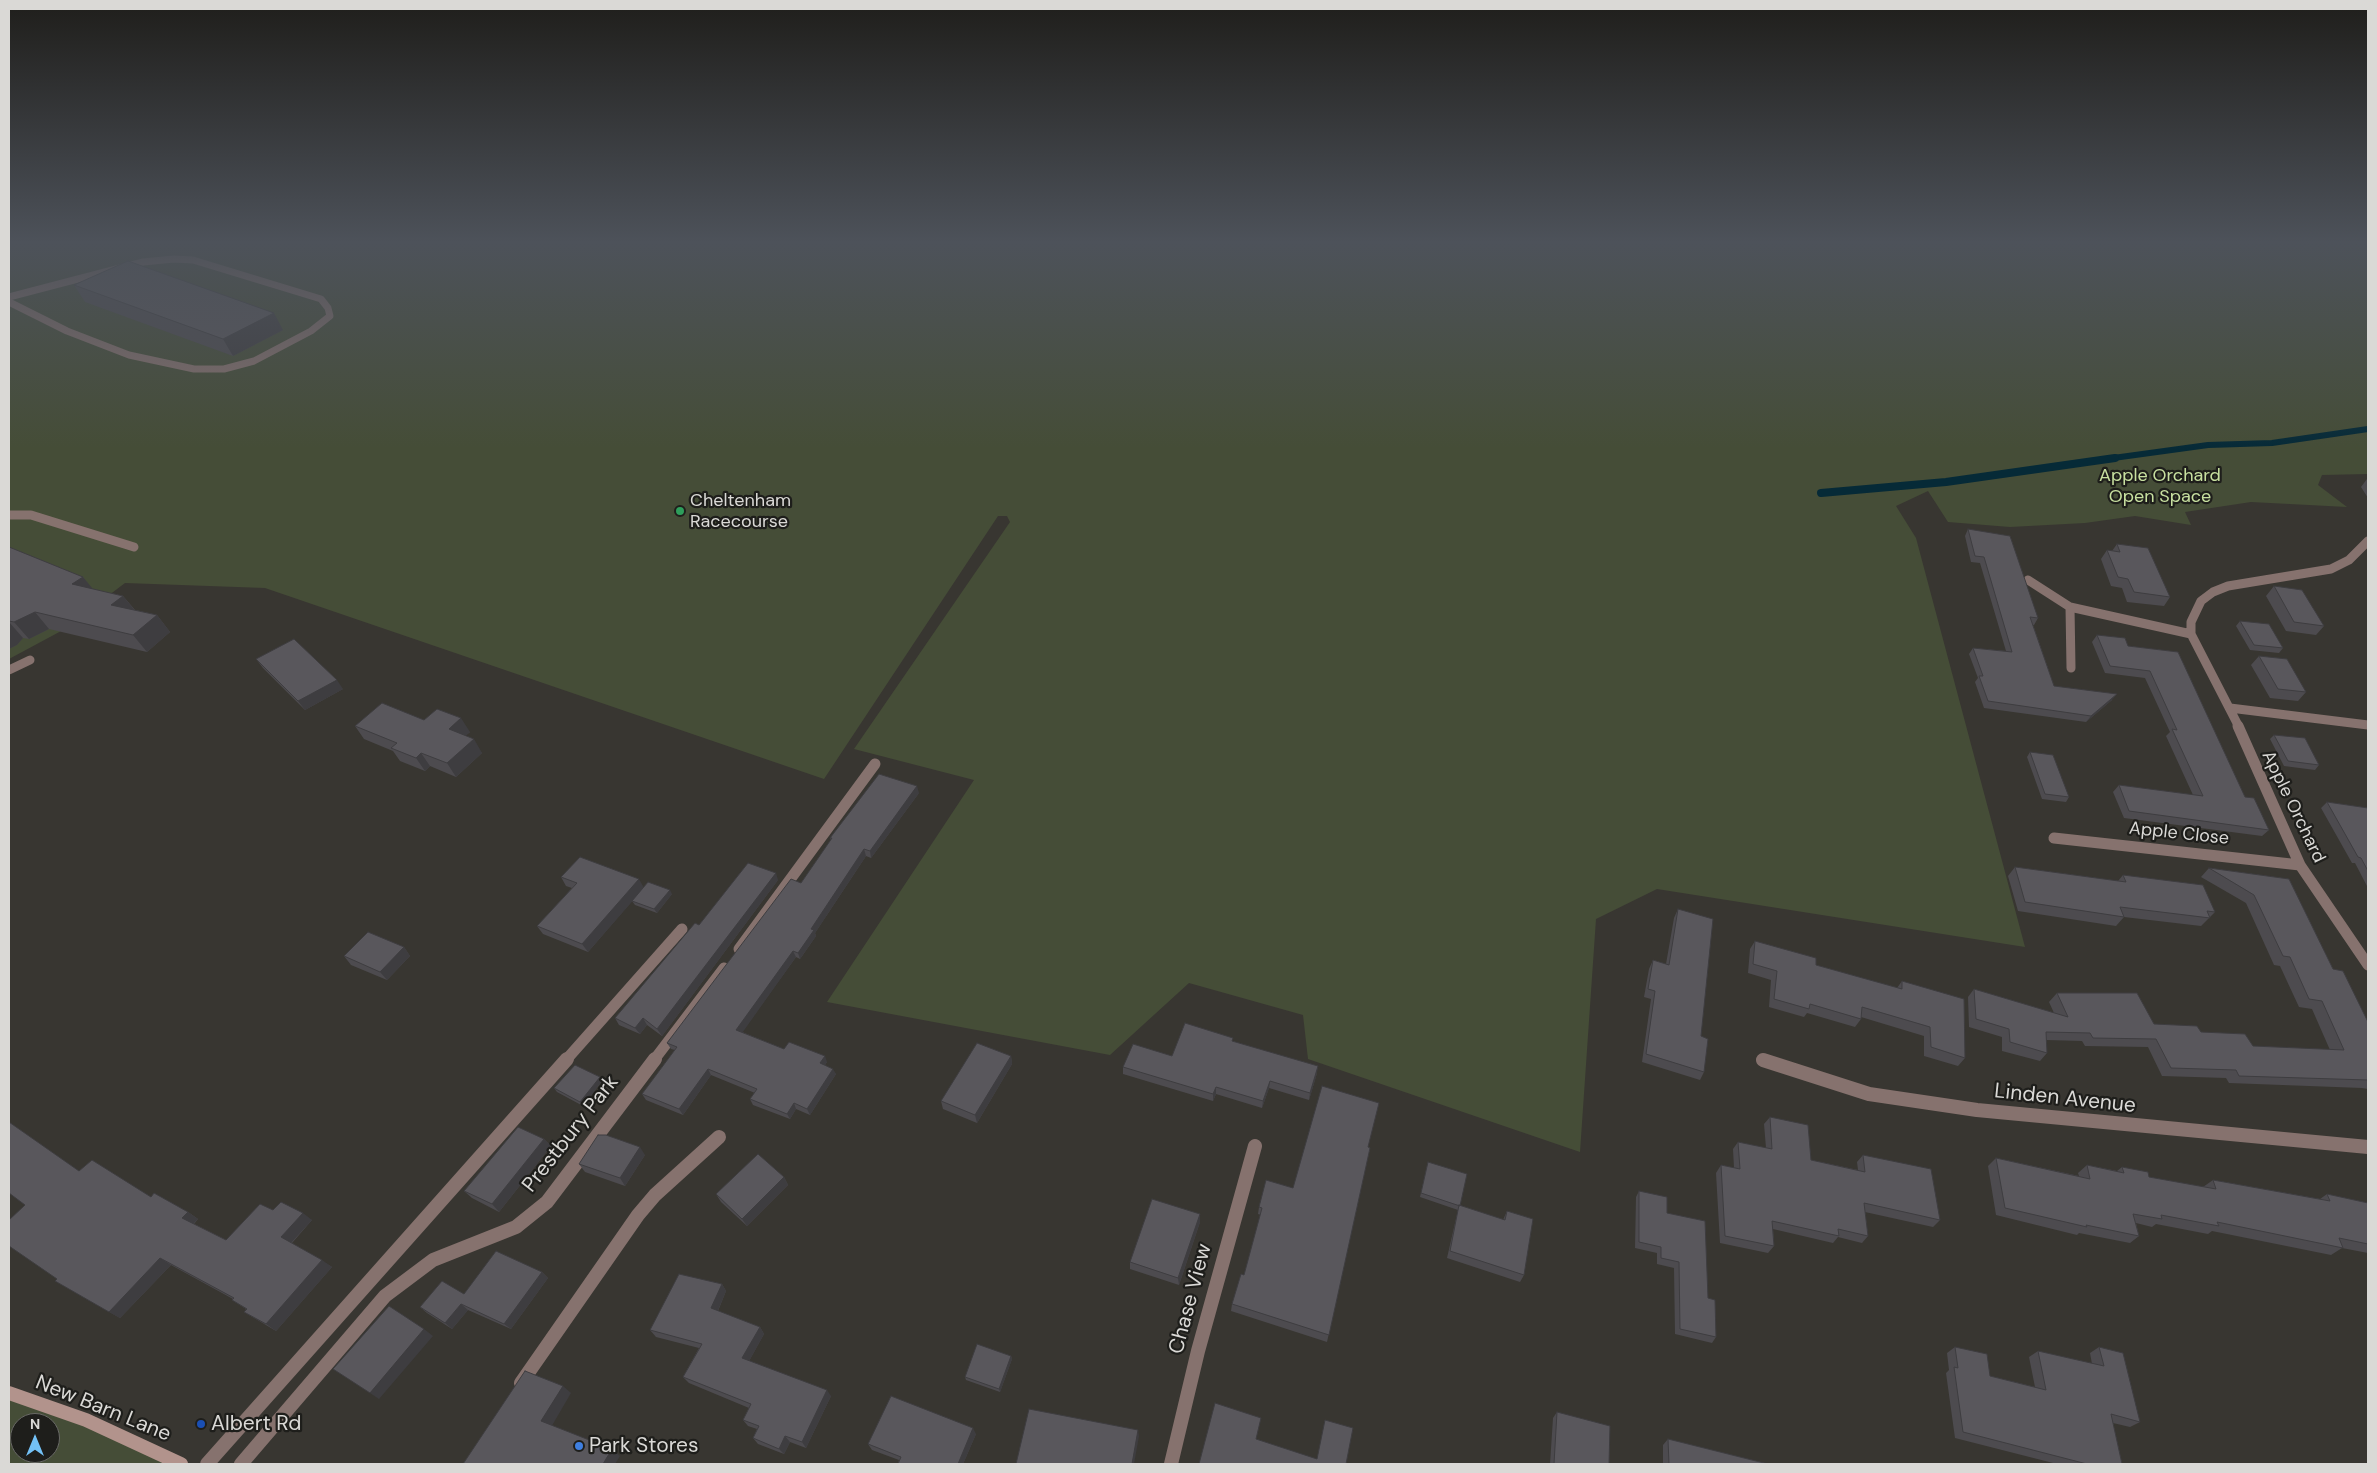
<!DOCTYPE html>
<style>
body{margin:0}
#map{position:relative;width:2377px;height:1473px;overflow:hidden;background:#383631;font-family:"DM Sans",sans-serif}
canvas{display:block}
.frame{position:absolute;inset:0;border:10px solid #dad9d6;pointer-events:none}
.north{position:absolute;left:10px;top:1413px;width:50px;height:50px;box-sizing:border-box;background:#1e1e1b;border:1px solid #696966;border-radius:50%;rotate:0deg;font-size:14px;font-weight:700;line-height:20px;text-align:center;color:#dad9d6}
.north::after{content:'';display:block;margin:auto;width:18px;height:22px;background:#73c1f6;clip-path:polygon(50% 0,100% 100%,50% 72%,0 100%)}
</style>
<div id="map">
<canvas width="2377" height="1473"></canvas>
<div class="frame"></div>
<div class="north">N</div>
</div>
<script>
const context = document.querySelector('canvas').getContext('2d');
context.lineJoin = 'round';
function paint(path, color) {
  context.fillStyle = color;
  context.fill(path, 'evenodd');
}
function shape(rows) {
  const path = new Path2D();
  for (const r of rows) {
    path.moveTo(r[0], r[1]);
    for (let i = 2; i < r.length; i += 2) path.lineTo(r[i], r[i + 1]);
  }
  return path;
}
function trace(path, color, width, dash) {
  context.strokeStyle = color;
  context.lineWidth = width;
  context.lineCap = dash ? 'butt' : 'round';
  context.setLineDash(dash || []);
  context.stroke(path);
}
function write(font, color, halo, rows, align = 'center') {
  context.font = font + ' "DM Sans",sans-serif';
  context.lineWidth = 4.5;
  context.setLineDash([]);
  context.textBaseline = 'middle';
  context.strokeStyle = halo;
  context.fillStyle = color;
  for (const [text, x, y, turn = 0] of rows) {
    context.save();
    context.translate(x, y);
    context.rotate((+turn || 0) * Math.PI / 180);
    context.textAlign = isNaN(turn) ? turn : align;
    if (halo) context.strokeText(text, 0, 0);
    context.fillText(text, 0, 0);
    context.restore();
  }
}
paint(shape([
 [9,243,2368,243,2368,474,2322,475,2318,485,2347,507,2251,502,2185,512,2191,525,2135,516,2085,523,2010,527,1948,522,1928,491,1896,506,1916,538,2025,947,1657,889,1596,919,1580,1152,1308,1059,1303,1015,1189,983,1110,1055,827,1002,974,780,854,749,1010,522,1007,516,998,516,824,779,265,588,125,583,63,630,9,659],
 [9,1393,181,1464,9,1464],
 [20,1423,50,1423,50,1453,20,1453]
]), '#454d37');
trace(shape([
 [2106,459,2208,445,2272,443,2368,429]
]), '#062a37', 6);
trace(shape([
 [1821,493,1946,482,2115,458]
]), '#062a37', 8);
trace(shape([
 [9,297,143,262,174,259,193,260,321,299,328,308,330,316,311,331,254,361,224,369,194,369,129,355,67,331,9,302]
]), '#86726e', 7);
trace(shape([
 [9,515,31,515,134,547],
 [9,670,30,660]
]), '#86726e', 9);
trace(shape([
 [566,1060,682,929]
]), '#86726e', 11);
trace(shape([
 [521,1383,638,1215,655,1195,719,1137],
 [207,1464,567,1059]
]), '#86726e', 14);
trace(shape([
 [2028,580,2070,607],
 [2071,668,2070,607,2191,634],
 [2230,708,2368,725],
 [2239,727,2191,634,2191,622,2201,601,2213,592,2228,586,2331,569,2349,560,2368,541]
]), '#86726e', 9);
trace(shape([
 [2238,726,2300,865,2368,965],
 [2054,838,2300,865],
 [739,949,875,764],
 [654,1060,724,968]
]), '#86726e', 11);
trace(shape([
 [1763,1060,1869,1094,1977,1110,2368,1147],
 [241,1464,385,1296,433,1260,516,1227,547,1202,655,1059],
 [1171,1464,1198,1351,1255,1146]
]), '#86726e', 14);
trace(shape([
 [9,1393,86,1420,181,1464]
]), '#b2938c', 14);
paint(shape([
 [74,285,283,330,233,356,85,302],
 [2367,479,2368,479,2368,498,2361,487],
 [1968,529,2038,618,2034,625,2033,625,2054,686,2112,700,2086,722,1984,708,1975,682,1978,678,1969,654,1973,648,2006,651,1980,563,1971,562,1965,536],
 [2117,544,2170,597,2164,606,2127,602,2122,588,2111,586,2101,559,2107,550,2112,551],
 [9,547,83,577,92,589,123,596,135,610,157,615,170,632,147,652,49,629,29,639,23,638,17,645,9,649],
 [2274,586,2324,626,2316,635,2286,631,2266,596],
 [2240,621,2283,648,2279,653,2250,650,2236,626],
 [2097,635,2128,646,2178,652,2245,797,2269,830,2262,836,2124,818,2113,792,2119,785,2193,795,2166,736,2170,732,2145,678,2105,673,2092,642],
 [2259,656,2306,692,2298,701,2270,698,2251,665],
 [256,659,343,689,305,710,263,668],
 [424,720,470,732,465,736,482,753,456,777,430,766,425,771,400,761,393,751,364,739,355,726],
 [2274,735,2319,765,2315,770,2284,766,2270,739],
 [2030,752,2069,797,2066,802,2042,799,2027,757],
 [919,793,871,858,866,856,815,933,816,936,800,959,796,957,742,1032,784,1049,827,1062,825,1065,836,1074,810,1115,796,1109,790,1119,753,1105,750,1099,755,1093,711,1075,683,1115,646,1100,642,1094,675,1050,671,1049,667,1043,801,883,831,840,830,838],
 [2327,802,2368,808,2368,888,2355,863,2352,863,2321,808],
 [2015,867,2118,881,2123,875,2215,912,2201,926,2124,917,2116,926,2018,911,2008,876],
 [2209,868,2289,879,2333,969,2368,1022,2368,1089,2362,1088,2229,1083,2226,1078,2162,1076,2148,1047,2085,1046,2082,1041,2046,1040,2047,1053,2040,1061,2002,1051,2002,1037,1969,1027,1968,997,1974,989,2054,1013,2049,1002,2057,993,2154,1024,2201,1032,2253,1046,2330,1050,2312,1009,2299,1007,2280,966,2274,965,2246,903,2201,877],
 [561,877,643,888,672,894,657,913,635,905,632,901,588,952,543,934,537,926,572,888,566,886],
 [778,880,662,1036,647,1025,640,1034,619,1025,615,1018,699,925],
 [1678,909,1701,1036,1704,1072,1700,1080,1642,1062,1651,999,1644,997,1649,969,1653,960,1666,964,1674,918],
 [1755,941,1816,965,1897,988,1902,981,1965,1058,1958,1066,1924,1056,1924,1036,1861,1017,1861,1019,1855,1027,1807,1013,1804,1017,1769,1007,1771,980,1748,973,1750,949],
 [404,947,410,956,387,980,351,965,344,956],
 [1233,1041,1317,1073,1309,1100,1269,1088,1262,1108,1216,1094,1213,1101,1123,1074,1123,1067],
 [1011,1056,1012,1064,977,1123,943,1109,941,1101],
 [602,1081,583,1106,557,1092,554,1088],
 [1770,1117,1811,1160,1858,1170,1857,1162,1863,1155,1940,1220,1933,1227,1865,1212,1868,1236,1862,1243,1838,1237,1833,1243,1773,1229,1774,1246,1768,1253,1720,1243,1716,1173,1721,1165,1734,1168,1733,1149,1738,1142,1766,1148,1764,1124],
 [544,1139,551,1146,499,1212,472,1198,464,1191],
 [1368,1147,1370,1148,1327,1342,1231,1311,1232,1304,1244,1275,1261,1215,1258,1214,1259,1207],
 [645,1155,625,1186,585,1172,579,1164],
 [1996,1158,2079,1176,2078,1173,2087,1165,2117,1171,2122,1167,2149,1177,2203,1187,2213,1180,2320,1199,2327,1194,2368,1203,2368,1253,2342,1248,2331,1255,2212,1231,2208,1234,2156,1224,2152,1227,2136,1223,2139,1236,2130,1243,2079,1233,2077,1235,1996,1215,1988,1166],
 [1427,1166,1460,1206,1503,1220,1507,1211,1524,1275,1520,1282,1447,1258,1458,1210,1420,1197],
 [79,1171,151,1197,188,1212,198,1219,194,1224,226,1240,273,1210,312,1220,292,1243,332,1267,276,1331,244,1312,246,1309,232,1300,233,1299,171,1265,120,1318,55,1281,57,1279,25,1205],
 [784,1177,788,1185,747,1226,721,1202,716,1194],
 [1639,1191,1667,1213,1708,1298,1716,1337,1712,1343,1675,1334,1674,1268,1657,1264,1657,1253,1635,1248,1636,1197],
 [1200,1214,1200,1222,1179,1285,1130,1269,1130,1262],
 [542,1272,548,1278,511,1329,468,1310,452,1329,427,1313,420,1307],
 [722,1284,726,1291,718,1311,760,1327,764,1334,749,1361,831,1396,806,1448,790,1442,784,1454,758,1444,753,1438,757,1429,748,1426,743,1420,749,1408,689,1383,683,1377,699,1348,656,1337,650,1330],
 [1955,1347,1990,1376,2035,1387,2029,1357,2038,1351,2092,1364,2090,1353,2099,1347,2140,1422,2130,1427,2113,1423,2122,1464,2057,1464,1955,1438,1946,1373,1949,1370,1947,1353],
 [1011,1356,1012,1359,1000,1392,966,1380,965,1377],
 [1557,1412,1609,1464,1550,1464,1553,1418],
 [976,1434,963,1464,898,1464,899,1460,872,1450,868,1444],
 [1668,1439,1768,1464,1663,1464,1663,1445]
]), '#4d4b4f');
paint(shape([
 [274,313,283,330,233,356,223,339],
 [83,577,97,594,72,584],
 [123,596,137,613,111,605],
 [35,612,49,629,29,639,14,622],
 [157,615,170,632,147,652,133,635],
 [9,622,23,638,17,645,9,649],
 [337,680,343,689,305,710,298,701],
 [2117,694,2112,700,2086,722,2091,716],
 [461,718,470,732,457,743,449,729],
 [474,739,482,753,456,777,447,763],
 [421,753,430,766,425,771,416,758],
 [917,786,919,793,871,858,870,851],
 [864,849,866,856,815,933,816,936,800,959,798,953,811,929],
 [776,873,778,880,662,1036,657,1029],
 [639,879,644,888,588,952,582,944],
 [670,890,672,894,657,913,654,909],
 [404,947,410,956,387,980,380,972],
 [793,951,796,957,740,1036,736,1030],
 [643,1018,647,1025,640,1034,635,1028],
 [825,1056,827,1062,822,1069,820,1063],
 [1011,1056,1012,1064,977,1123,975,1115],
 [1318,1066,1317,1073,1309,1100,1310,1093],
 [708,1069,711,1075,683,1115,679,1109],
 [833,1069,836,1074,810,1115,807,1109],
 [600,1077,602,1081,583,1106,580,1102],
 [1270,1081,1269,1088,1262,1108,1263,1101],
 [1216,1087,1216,1094,1213,1101,1213,1094],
 [794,1103,796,1109,790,1119,787,1114],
 [544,1139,551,1146,499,1212,492,1204],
 [640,1147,645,1155,625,1186,620,1178],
 [784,1177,788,1185,747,1226,742,1219],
 [188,1212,198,1219,192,1225,182,1218],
 [303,1213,312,1220,290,1244,281,1237],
 [1200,1214,1200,1222,1179,1285,1178,1278],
 [160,1258,171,1265,120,1318,109,1312],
 [322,1260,332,1267,276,1331,266,1324],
 [542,1272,548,1278,511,1329,504,1324],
 [722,1284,726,1291,716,1315,711,1308],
 [461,1304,468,1310,452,1329,445,1323],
 [760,1327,764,1334,747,1365,742,1358],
 [424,1329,433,1336,379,1399,370,1393],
 [1011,1356,1012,1359,1000,1392,999,1389],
 [563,1386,571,1393,550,1429,541,1421],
 [827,1390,831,1396,806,1448,802,1442],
 [973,1428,976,1434,963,1464,958,1464],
 [1138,1430,1139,1436,1134,1464,1132,1464],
 [785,1436,790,1442,784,1454,779,1449],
 [612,1449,620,1456,615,1464,603,1464]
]), '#3e3d40');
const building = shape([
 [128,261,274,313,223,339,74,285,128,261],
 [1968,529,2010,536,2038,618,2030,617,2054,686,2117,694,2091,716,1988,701,1979,676,1983,676,1973,648,2012,652,1984,557,1975,556,1968,529],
 [2117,544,2148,548,2170,597,2134,592,2128,579,2118,577,2107,550,2120,552,2117,544],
 [9,547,83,577,72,584,123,596,111,605,157,615,133,635,35,612,14,622,9,621,9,547],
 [2274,586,2302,590,2324,626,2294,622,2274,586],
 [2240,621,2269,624,2283,648,2254,645,2240,621],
 [2097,635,2125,638,2128,646,2178,652,2245,797,2254,798,2269,830,2129,811,2119,785,2203,796,2172,729,2177,730,2150,671,2110,666,2097,635],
 [294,639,337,680,298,701,256,659,294,639],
 [2259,656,2287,659,2306,692,2278,689,2259,656],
 [382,703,424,720,437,709,461,718,449,729,474,739,447,763,421,753,416,758,391,748,397,743,355,726,382,703],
 [2274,735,2305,738,2319,765,2288,761,2274,735],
 [2030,752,2053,755,2069,797,2045,794,2030,752],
 [879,774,917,786,870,851,864,849,811,929,814,930,798,953,793,951,736,1030,784,1049,789,1042,825,1056,820,1063,833,1069,807,1109,794,1103,787,1114,750,1099,757,1089,708,1069,679,1109,642,1094,677,1047,667,1043,791,879,801,883,832,838,830,838,879,774],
 [2327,802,2368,808,2368,871,2361,858,2358,857,2327,802],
 [580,857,639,879,582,944,537,926,577,883,561,877,580,857],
 [748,863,776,873,657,1029,643,1018,635,1028,615,1018,695,923,699,925,748,863],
 [2015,867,2126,882,2123,875,2203,885,2215,912,2207,911,2210,918,2120,907,2124,917,2025,902,2015,867],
 [2209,868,2289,879,2333,969,2343,971,2368,1022,2368,1080,2239,1076,2236,1070,2171,1068,2156,1039,2093,1038,2090,1033,2046,1032,2047,1053,2010,1042,2009,1029,1976,1019,1974,989,2068,1017,2057,993,2137,993,2154,1024,2197,1026,2201,1032,2245,1034,2253,1046,2344,1050,2322,1001,2309,999,2290,957,2283,956,2254,895,2209,868],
 [648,882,670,890,654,909,632,901,648,882],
 [1678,909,1713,919,1701,1036,1708,1039,1704,1072,1646,1054,1655,991,1648,989,1653,960,1669,965,1678,909],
 [368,932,404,947,380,972,344,956,368,932],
 [1755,941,1816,958,1816,965,1902,989,1902,981,1964,999,1965,1058,1931,1047,1930,1027,1862,1007,1861,1019,1810,1004,1809,1009,1774,999,1777,971,1753,964,1755,941],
 [1185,1023,1233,1038,1232,1041,1318,1066,1310,1093,1270,1081,1263,1101,1216,1087,1213,1094,1123,1067,1133,1044,1172,1056,1185,1023],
 [977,1043,1011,1056,975,1115,941,1101,977,1043],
 [575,1065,600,1077,580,1102,554,1088,575,1065],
 [1322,1086,1379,1103,1368,1147,1370,1148,1329,1335,1232,1304,1241,1274,1244,1275,1262,1208,1259,1207,1266,1180,1293,1188,1322,1086],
 [1770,1117,1808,1125,1811,1160,1865,1172,1863,1155,1931,1169,1940,1220,1864,1203,1868,1236,1838,1229,1839,1236,1772,1221,1774,1246,1725,1236,1721,1165,1740,1169,1738,1142,1772,1149,1770,1117],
 [9,1122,79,1171,92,1160,151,1197,154,1193,188,1212,182,1218,226,1240,260,1204,273,1210,281,1202,303,1213,281,1237,322,1260,266,1324,244,1312,247,1309,232,1300,234,1298,160,1258,109,1312,55,1281,57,1279,9,1246,9,1220,25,1205,9,1193,9,1122],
 [518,1127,544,1139,492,1204,464,1191,518,1127],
 [598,1135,606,1135,640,1147,620,1178,579,1164,598,1135],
 [758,1154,784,1177,742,1219,716,1194,758,1154],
 [1996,1158,2090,1179,2087,1165,2124,1173,2122,1167,2148,1172,2149,1177,2216,1189,2213,1180,2330,1201,2327,1194,2368,1203,2368,1244,2339,1238,2343,1248,2217,1222,2219,1226,2161,1215,2162,1219,2133,1214,2139,1236,2086,1225,2087,1227,2005,1208,1996,1158],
 [1428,1162,1467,1174,1460,1206,1421,1193,1428,1162],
 [1639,1191,1667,1197,1667,1213,1705,1221,1708,1298,1715,1300,1716,1337,1680,1329,1679,1262,1661,1258,1661,1247,1639,1242,1639,1191],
 [1152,1199,1200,1214,1178,1278,1130,1262,1152,1199],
 [1459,1205,1505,1220,1507,1211,1533,1219,1524,1275,1450,1251,1459,1205],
 [496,1251,542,1272,504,1324,461,1304,445,1323,420,1307,442,1281,464,1294,496,1251],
 [679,1274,722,1284,711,1308,760,1327,742,1358,827,1390,802,1442,785,1436,779,1449,753,1438,759,1426,743,1420,751,1404,683,1377,702,1344,650,1330,679,1274],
 [389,1306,424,1329,370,1393,333,1369,389,1306],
 [977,1344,1011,1356,999,1389,965,1377,977,1344],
 [1955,1347,1987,1354,1990,1376,2046,1390,2038,1351,2104,1366,2099,1347,2123,1353,2140,1422,2111,1414,2122,1464,2087,1464,1963,1432,1954,1367,1958,1368,1955,1347],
 [525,1371,563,1386,541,1421,612,1449,603,1464,463,1464,525,1371],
 [891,1396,973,1428,958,1464,898,1464,901,1457,868,1444,891,1396],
 [1215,1403,1261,1418,1256,1439,1317,1459,1325,1420,1353,1428,1346,1464,1199,1464,1215,1403],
 [1029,1409,1138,1430,1132,1464,1016,1464,1029,1409],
 [1557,1412,1610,1426,1609,1464,1554,1464,1557,1412],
 [1668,1439,1768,1464,1669,1464,1668,1439]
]);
paint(building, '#59575c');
trace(building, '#3e3d40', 1);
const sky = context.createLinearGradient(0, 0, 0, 449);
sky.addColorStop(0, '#1f1e1b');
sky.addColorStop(0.54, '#4d525a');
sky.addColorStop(1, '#4d525a00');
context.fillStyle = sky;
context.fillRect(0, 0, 2377, 449);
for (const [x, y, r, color] of [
 [680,511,5,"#2e9e5b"],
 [201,1424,5,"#1a4fb4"],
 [579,1446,5,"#3f7fe0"]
]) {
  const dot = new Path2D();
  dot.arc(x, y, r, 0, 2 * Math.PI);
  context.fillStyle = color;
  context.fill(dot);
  trace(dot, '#1e1e1b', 2);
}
write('18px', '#c8e0a0', '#1e1e1b', [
 ["Apple Orchard",2160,476],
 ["Open Space",2160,497]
]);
write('18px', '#dad9d6', '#1e1e1b', [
 ["Cheltenham",690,501],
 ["Racecourse",690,522]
], 'left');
write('18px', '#dad9d6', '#1e1e1b', [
 ["Apple Orchard",2293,807,64],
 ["Apple Close",2179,834,6]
]);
write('21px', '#dad9d6', '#1e1e1b', [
 ["Linden Avenue",2065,1099,6],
 ["Prestbury Park",571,1134,-52],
 ["Chase View",1191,1299,-75],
 ["New Barn Lane",103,1409,22]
]);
write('21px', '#dad9d6', '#1e1e1b', [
 ["Albert Rd",211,1424],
 ["Park Stores",589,1446]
], 'left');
</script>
